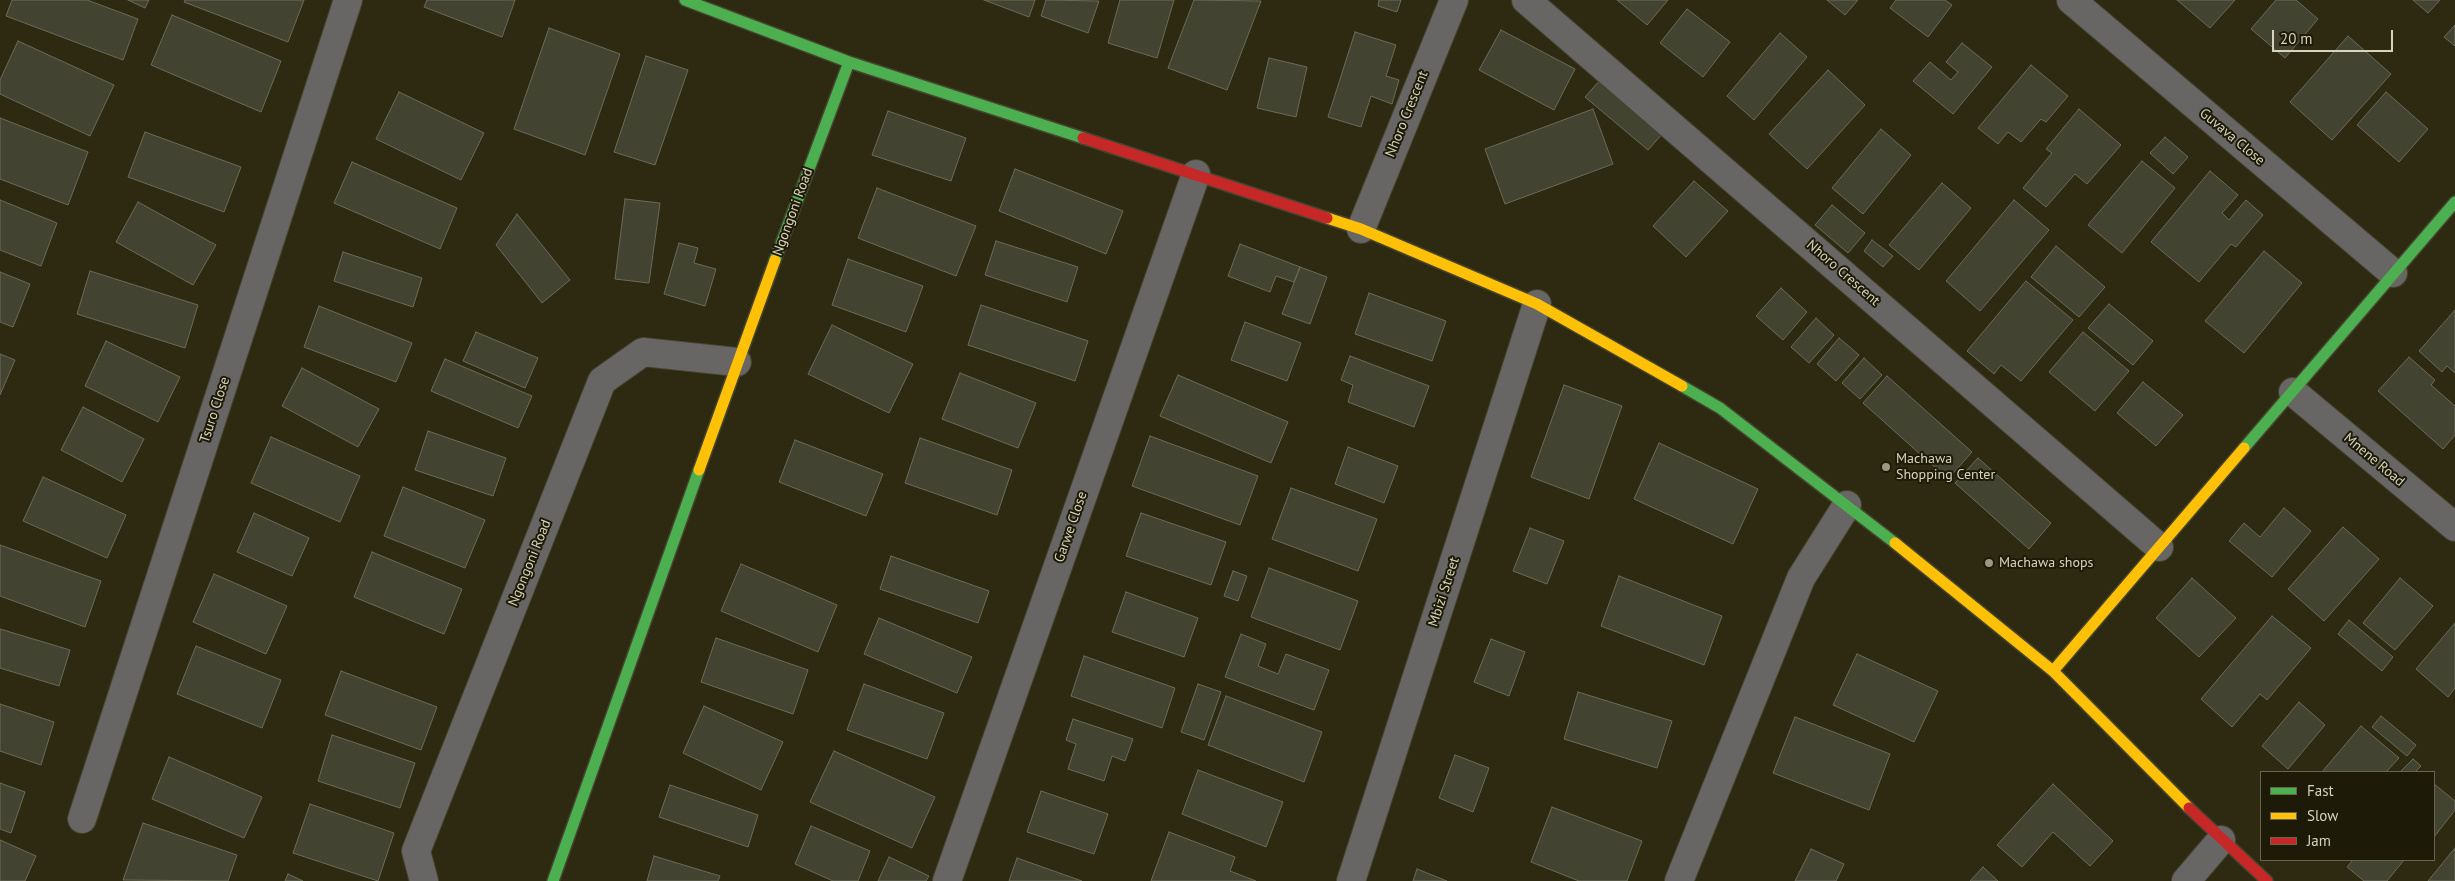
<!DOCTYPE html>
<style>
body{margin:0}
#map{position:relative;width:2455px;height:881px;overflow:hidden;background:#2d2a11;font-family:"PT Sans",sans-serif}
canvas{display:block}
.legend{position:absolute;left:2260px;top:771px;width:175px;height:90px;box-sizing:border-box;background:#1d1a08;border:1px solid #676450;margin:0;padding:6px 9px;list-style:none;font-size:15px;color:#d7d4bd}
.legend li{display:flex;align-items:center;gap:10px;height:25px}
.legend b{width:25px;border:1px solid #676450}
.scale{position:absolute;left:2272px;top:30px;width:121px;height:22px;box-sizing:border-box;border:2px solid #d7d4bd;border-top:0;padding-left:6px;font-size:15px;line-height:18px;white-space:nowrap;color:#d7d4bd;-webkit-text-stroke:4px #1d1a08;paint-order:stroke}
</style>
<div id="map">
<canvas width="2455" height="881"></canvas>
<ul class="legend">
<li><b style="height:6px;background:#4caf50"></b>Fast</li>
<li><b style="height:6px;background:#ffc107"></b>Slow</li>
<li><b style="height:6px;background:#c62828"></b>Jam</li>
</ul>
<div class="scale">20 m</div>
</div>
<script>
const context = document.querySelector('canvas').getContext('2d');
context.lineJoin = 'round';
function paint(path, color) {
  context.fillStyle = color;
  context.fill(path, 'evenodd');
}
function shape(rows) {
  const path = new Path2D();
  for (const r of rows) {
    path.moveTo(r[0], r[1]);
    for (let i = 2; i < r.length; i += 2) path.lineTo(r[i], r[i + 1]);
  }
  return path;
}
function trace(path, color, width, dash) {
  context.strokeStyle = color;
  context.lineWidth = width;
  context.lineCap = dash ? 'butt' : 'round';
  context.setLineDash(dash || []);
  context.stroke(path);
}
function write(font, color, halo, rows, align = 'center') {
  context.font = font + ' "PT Sans",sans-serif';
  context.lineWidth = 4;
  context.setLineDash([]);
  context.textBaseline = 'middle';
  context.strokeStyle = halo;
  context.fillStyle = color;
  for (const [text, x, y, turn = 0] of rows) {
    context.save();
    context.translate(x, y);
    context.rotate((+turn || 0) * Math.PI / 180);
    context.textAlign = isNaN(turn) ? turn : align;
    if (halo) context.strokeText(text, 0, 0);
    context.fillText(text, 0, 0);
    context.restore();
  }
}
const building = shape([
 [12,0,87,0,138,19,123,60,6,16,12,0],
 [128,0,149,0,145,8,128,0],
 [185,0,304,0,288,42,184,2,185,0],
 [427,0,515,0,502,37,424,7,427,0],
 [984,0,1035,0,1029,17,984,0],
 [1046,0,1099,1,1088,33,1041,16,1046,0],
 [1120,0,1174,0,1157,58,1108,43,1120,0],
 [1194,0,1261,1,1227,90,1168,68,1194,0],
 [1379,0,1401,0,1397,12,1378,6,1379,0],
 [1617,0,1668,0,1647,25,1617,0],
 [1827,0,1858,0,1845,15,1827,0],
 [1896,0,1945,0,1952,5,1928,37,1890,8,1896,0],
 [2177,0,2235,0,2210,28,2177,0],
 [2276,0,2296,0,2318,19,2285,58,2251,29,2276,0],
 [2413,0,2440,0,2428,13,2413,0],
 [1687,9,1730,42,1703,77,1660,43,1687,9],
 [172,15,281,61,261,112,151,65,172,15],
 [2455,25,2455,46,2444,37,2455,25],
 [549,28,620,54,585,155,514,129,549,28],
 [1501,30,1575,69,1554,110,1479,70,1501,30],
 [1355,32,1396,45,1386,76,1399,80,1392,104,1371,96,1361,127,1328,117,1355,32],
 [1780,33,1807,57,1754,120,1727,96,1780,33],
 [2348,36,2391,74,2332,140,2290,102,2348,36],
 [18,41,114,85,90,136,0,94,0,80,18,41],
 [1962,43,1992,67,1953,114,1913,81,1930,62,1951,80,1958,72,1946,62,1962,43],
 [646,56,688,70,655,165,614,152,646,56],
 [1269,58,1307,67,1296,117,1257,108,1269,58],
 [2031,65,2068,96,2046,122,2041,119,2021,142,2008,132,1998,144,1978,128,2031,65],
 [1828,70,1865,105,1807,169,1769,134,1828,70],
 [1601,79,1663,133,1648,150,1585,97,1601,79],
 [399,92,484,133,461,180,376,139,399,92],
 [2386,92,2428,129,2399,162,2357,125,2386,92],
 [1593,109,1613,164,1505,204,1485,149,1593,109],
 [2079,109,2121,145,2087,184,2075,174,2046,207,2023,188,2052,153,2046,149,2079,109],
 [888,111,966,138,951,181,872,155,888,111],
 [0,118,88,152,68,205,0,179,0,118],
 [1881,129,1911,155,1863,214,1832,188,1881,129],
 [145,132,241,167,224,212,128,177,145,132],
 [2165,137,2188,157,2173,174,2150,153,2165,137],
 [2142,161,2175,188,2122,253,2088,225,2142,161],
 [352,162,457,208,440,249,334,203,352,162],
 [1015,169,1123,211,1106,254,999,211,1015,169],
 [2210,171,2238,195,2222,213,2229,220,2246,200,2263,215,2236,247,2231,244,2199,282,2151,242,2210,171],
 [1694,181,1728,211,1686,257,1653,226,1694,181],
 [1942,183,1971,208,1919,270,1889,245,1942,183],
 [877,188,976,226,956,276,858,238,877,188],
 [625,199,660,203,649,283,615,279,625,199],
 [0,200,57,223,41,266,0,250,0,200],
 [2014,200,2049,230,1980,311,1946,281,2014,200],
 [138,202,216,245,193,285,116,242,138,202],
 [1832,205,1865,233,1848,253,1815,225,1832,205],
 [517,214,570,280,542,303,496,245,517,214],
 [1872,240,1893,256,1883,267,1864,251,1872,240],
 [996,241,1078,267,1067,302,985,275,996,241],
 [679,243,698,248,694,263,716,269,705,306,664,294,679,243],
 [1240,244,1300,267,1294,282,1276,276,1270,292,1228,276,1240,244],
 [2056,246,2105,287,2079,317,2031,277,2056,246],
 [2264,251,2302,283,2244,353,2205,321,2264,251],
 [343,252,422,278,413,307,334,281,343,252],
 [848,259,923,286,906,332,832,305,848,259],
 [1300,267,1327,277,1310,324,1282,314,1300,267],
 [90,271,198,305,185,348,77,314,90,271],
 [0,272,30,284,13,327,0,322,0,272],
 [2026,281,2073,320,2021,381,2001,365,1994,374,1967,351,2026,281],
 [1781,288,1807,312,1783,340,1756,316,1781,288],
 [1369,293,1446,321,1432,361,1355,334,1369,293],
 [2109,304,2153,341,2133,365,2088,328,2109,304],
 [981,305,1088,341,1075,381,968,345,981,305],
 [319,306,412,343,396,382,304,347,319,306],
 [2455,310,2455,373,2447,366,2442,372,2419,351,2455,310],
 [1816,318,1834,335,1809,363,1791,347,1816,318],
 [1245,322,1301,343,1287,381,1231,360,1245,322],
 [832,325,913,364,889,413,808,374,832,325],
 [476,332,538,358,525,388,463,361,476,332],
 [2083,332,2129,371,2095,411,2049,372,2083,332],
 [1839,338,1859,355,1836,381,1817,364,1839,338],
 [106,341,180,377,158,422,85,386,106,341],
 [0,354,15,360,0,395,0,354],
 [1350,356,1429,386,1414,427,1348,402,1353,385,1341,380,1350,356],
 [2409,357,2435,380,2431,385,2455,406,2455,435,2443,449,2378,391,2409,357],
 [1864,358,1882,375,1860,399,1842,383,1864,358],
 [445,359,532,396,518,428,431,391,445,359],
 [302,368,379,409,358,447,282,406,302,368],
 [960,373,1036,403,1018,448,942,419,960,373],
 [1178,375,1288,422,1271,463,1160,416,1178,375],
 [1887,376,1972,452,1948,479,1863,403,1887,376],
 [2143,382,2183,415,2156,446,2117,413,2143,382],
 [1564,385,1622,406,1589,499,1531,477,1564,385],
 [83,407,144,439,122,482,61,450,83,407],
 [428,431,506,458,493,496,415,470,428,431],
 [1150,436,1258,476,1240,525,1132,486,1150,436],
 [271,437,360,476,340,522,251,483,271,437],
 [920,438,1012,470,997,515,905,483,920,438],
 [795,440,883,474,866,516,779,482,795,440],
 [1659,443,1758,489,1733,544,1634,499,1659,443],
 [1348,447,1398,466,1384,503,1335,484,1348,447],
 [1978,458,2051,523,2029,549,1955,483,1978,458],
 [43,477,126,515,107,558,23,521,43,477],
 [403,487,485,520,465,568,384,536,403,487],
 [1291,488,1377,519,1358,571,1272,539,1291,488],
 [2284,508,2311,531,2272,577,2229,541,2244,523,2260,537,2284,508],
 [254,513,309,538,292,576,237,552,254,513],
 [1141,513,1226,542,1211,585,1126,556,1141,513],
 [2343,527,2379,559,2324,621,2288,589,2343,527],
 [1530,528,1564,541,1547,584,1513,571,1530,528],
 [0,545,101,581,85,627,0,596,0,545],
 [372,552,462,589,444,634,354,597,372,552],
 [891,556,989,591,978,623,880,589,891,556],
 [741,564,837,605,818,652,721,611,741,564],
 [1269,568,1358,601,1340,650,1251,617,1269,568],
 [1233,571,1247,576,1238,601,1224,596,1233,571],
 [214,574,287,606,266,654,193,622,214,574],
 [1619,576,1722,616,1704,665,1601,626,1619,576],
 [2192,578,2236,618,2199,657,2156,618,2192,578],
 [2400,578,2433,606,2395,650,2363,623,2400,578],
 [1126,592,1198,618,1184,657,1112,632,1126,592],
 [2272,616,2311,648,2267,700,2260,694,2232,727,2201,699,2272,616],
 [879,618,972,657,957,693,864,654,879,618],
 [2349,620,2393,657,2382,671,2338,634,2349,620],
 [2455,623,2455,688,2448,697,2416,669,2455,623],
 [0,629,70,650,59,686,0,668,0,629],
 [1241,634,1266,644,1258,666,1278,674,1286,654,1329,670,1314,710,1225,677,1241,634],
 [716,638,808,670,793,714,701,682,716,638],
 [1491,639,1525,652,1509,696,1474,682,1491,639],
 [196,646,281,680,262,728,177,694,196,646],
 [1857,654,1938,691,1914,742,1833,705,1857,654],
 [1084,656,1175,688,1162,728,1071,696,1084,656],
 [341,671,437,707,421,750,325,715,341,671],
 [864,684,944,713,927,759,847,730,864,684],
 [1198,684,1221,692,1204,740,1181,732,1198,684],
 [1578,692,1672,721,1657,768,1564,739,1578,692],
 [1226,696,1322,732,1304,782,1208,745,1226,696],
 [2299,702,2325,725,2288,769,2262,746,2299,702],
 [0,704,54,722,41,765,0,751,0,704],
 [704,706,783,742,761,790,683,753,704,706],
 [2381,716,2416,745,2407,756,2372,727,2381,716],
 [1795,717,1890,754,1869,810,1773,773,1795,717],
 [1073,719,1133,739,1125,761,1112,756,1104,781,1068,769,1076,744,1066,740,1073,719],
 [2361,726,2399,758,2386,772,2322,772,2361,726],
 [332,735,415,763,400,808,318,781,332,735],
 [834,751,935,797,912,848,810,802,834,751],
 [1455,755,1489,768,1473,812,1439,798,1455,755],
 [169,757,262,797,244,838,152,799,169,757],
 [2413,759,2421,766,2415,772,2400,772,2413,759],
 [1198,770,1283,802,1266,847,1182,814,1198,770],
 [0,783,25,792,11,833,0,829,0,783],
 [2053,784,2113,841,2090,866,2053,832,2022,867,1997,845,2053,784],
 [2434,784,2455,801,2455,810,2434,837,2434,784],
 [670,785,758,815,748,847,659,817,670,785],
 [1041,791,1108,814,1094,854,1027,832,1041,791],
 [310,804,394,833,378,881,293,853,310,804],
 [1552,807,1642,841,1627,881,1579,881,1531,862,1552,807],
 [143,823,237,855,228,881,123,880,143,823],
 [811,826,870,851,858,881,833,881,795,864,811,826],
 [1169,832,1235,857,1230,871,1256,881,1151,881,1169,832],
 [0,840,36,856,25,881,0,881,0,840],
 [2455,848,2455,881,2428,881,2455,848],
 [1811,849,1844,864,1836,881,1795,881,1811,849],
 [654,856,720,876,718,881,647,881,654,856],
 [889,857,929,876,926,881,878,881,889,857],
 [1017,858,1082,881,1009,881,1017,858],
 [2353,860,2404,860,2387,881,2364,881,2347,867,2353,860],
 [1983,867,1998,881,1970,881,1983,867],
 [1417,869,1447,881,1413,881,1417,869],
 [288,874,303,881,285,881,288,874]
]);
paint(building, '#424330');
trace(building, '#6b6c58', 1);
const street = shape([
 [1526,0,2159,547],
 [2071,0,2393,273],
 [1361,229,1454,0],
 [2293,392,2455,527],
 [82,819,348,0],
 [424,881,416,851,602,381,643,352,737,362],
 [947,881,1196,174],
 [1351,881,1537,304],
 [1679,881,1801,578,1847,505],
 [2186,881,2221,840]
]);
const fast = shape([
 [685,0,849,62,1083,138],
 [775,260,849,62],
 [1682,386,1720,408,1895,543],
 [2244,448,2455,202],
 [553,881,699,470]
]);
const slow = shape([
 [1327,218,1361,229,1537,304,1682,386],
 [699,470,775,260],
 [1895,543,2053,671,2189,808],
 [2053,671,2244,448]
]);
const jam = shape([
 [1083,138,1327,218],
 [2189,808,2267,881]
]);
trace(street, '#46442f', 30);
trace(fast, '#46442f', 14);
trace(slow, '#46442f', 14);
trace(jam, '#46442f', 14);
trace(street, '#676664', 28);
trace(fast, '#4caf50', 11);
trace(slow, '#ffc107', 11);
trace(jam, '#c62828', 11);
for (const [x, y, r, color] of [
 [1886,467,5,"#9c9881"],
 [1989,563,5,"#9c9881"]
]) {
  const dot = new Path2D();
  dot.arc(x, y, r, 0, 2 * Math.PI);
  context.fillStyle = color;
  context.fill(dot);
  trace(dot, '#1d1a08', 2);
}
write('14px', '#d7d4bd', '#1d1a08', [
 ["Nhoro Crescent",1407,114,-68],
 ["Guvava Close",2232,137,40],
 ["Ngongoni Road",793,212,-70],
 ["Nhoro Crescent",1843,273,41],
 ["Tsuro Close",215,410,-72],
 ["Mnene Road",2374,460,40],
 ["Garwe Close",1071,527,-71],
 ["Ngongoni Road",530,563,-68],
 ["Mbizi Street",1444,592,-72]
]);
write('14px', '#d7d4bd', '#1d1a08', [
 ["Machawa",1896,459],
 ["Shopping Center",1896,475],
 ["Machawa shops",1999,563]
], 'left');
</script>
